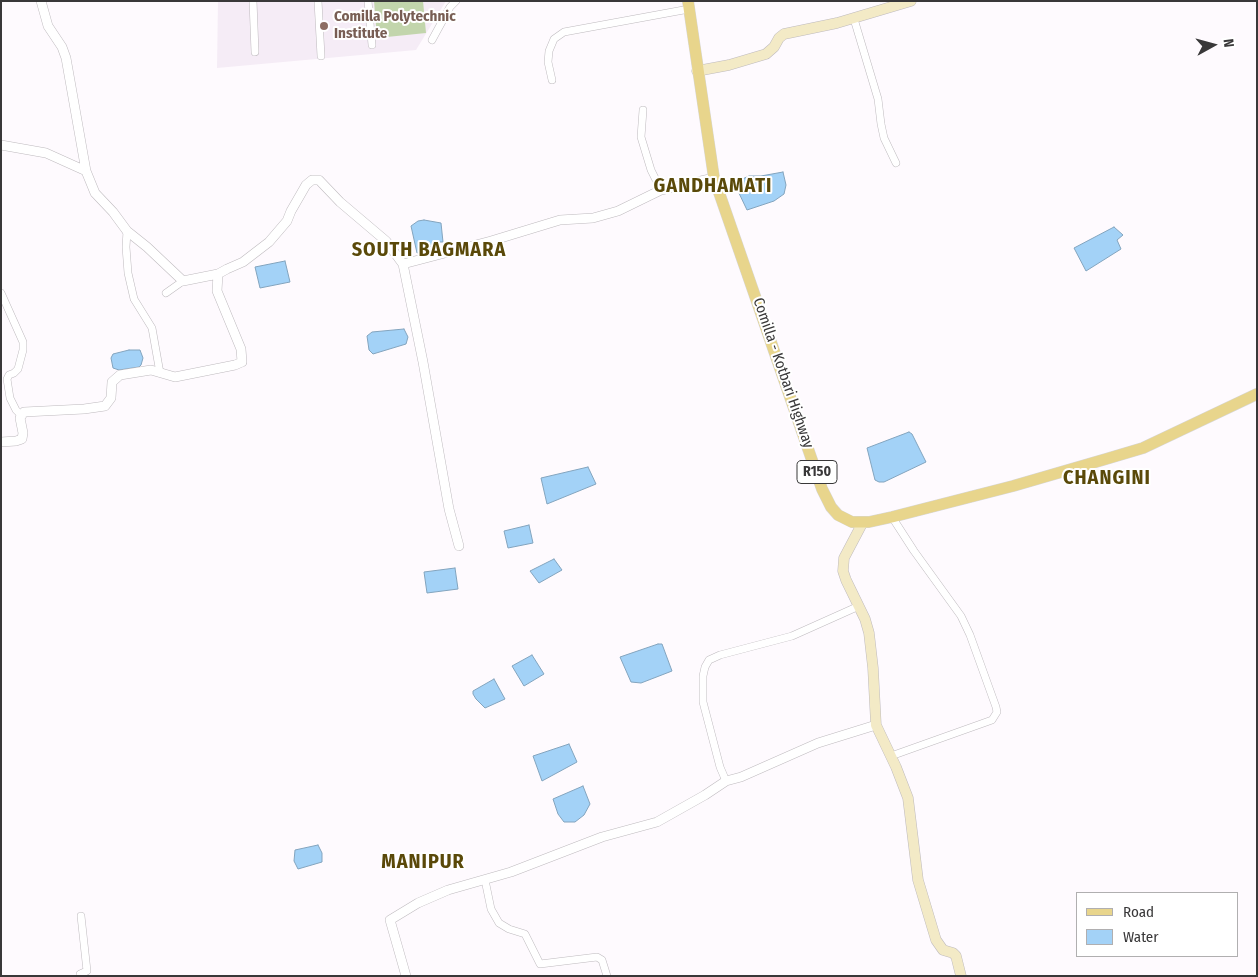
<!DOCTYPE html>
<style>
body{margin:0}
#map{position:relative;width:1258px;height:977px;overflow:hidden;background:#fefafe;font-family:"Fira Sans Condensed",sans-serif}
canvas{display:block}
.frame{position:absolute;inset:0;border:2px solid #393839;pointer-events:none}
.legend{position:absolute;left:1076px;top:892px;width:162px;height:65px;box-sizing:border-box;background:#fff;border:1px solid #b0afb0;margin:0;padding:6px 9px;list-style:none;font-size:15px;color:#393839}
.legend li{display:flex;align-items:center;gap:10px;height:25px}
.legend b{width:25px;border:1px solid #b0afb0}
.north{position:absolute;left:1188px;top:20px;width:50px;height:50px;-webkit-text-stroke:4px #fff;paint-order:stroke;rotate:83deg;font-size:14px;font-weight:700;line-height:20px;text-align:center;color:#393839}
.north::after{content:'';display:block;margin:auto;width:18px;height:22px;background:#393839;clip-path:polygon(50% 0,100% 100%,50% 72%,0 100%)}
</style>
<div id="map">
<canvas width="1258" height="977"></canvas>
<div class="frame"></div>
<ul class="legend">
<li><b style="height:6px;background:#e8d58c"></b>Road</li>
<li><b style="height:14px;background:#a3d2f7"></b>Water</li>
</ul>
<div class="north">N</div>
</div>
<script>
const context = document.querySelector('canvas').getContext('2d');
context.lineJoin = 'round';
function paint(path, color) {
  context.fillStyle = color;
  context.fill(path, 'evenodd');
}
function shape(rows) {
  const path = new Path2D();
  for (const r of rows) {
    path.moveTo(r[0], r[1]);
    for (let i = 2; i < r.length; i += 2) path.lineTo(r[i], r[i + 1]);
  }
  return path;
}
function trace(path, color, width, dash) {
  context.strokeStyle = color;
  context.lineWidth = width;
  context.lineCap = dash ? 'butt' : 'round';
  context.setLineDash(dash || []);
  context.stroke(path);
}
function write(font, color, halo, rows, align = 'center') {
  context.font = font + ' "Fira Sans Condensed",sans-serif';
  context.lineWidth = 4;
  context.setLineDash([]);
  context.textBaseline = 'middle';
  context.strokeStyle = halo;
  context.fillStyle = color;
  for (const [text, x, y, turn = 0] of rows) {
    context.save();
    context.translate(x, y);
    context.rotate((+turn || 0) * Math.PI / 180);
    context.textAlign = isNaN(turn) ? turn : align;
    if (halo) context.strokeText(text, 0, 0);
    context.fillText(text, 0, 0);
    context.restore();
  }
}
paint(shape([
 [218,1,446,1,416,50,217,68]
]), '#f5ecf6');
paint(shape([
 [374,1,423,1,426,33,377,38]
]), '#c2d5ac');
const water = shape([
 [783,172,786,185,784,194,774,201,747,210,737,189,736,182,749,176,761,176,783,172],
 [424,220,441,223,443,242,437,242,427,249,417,253,411,226,418,221,424,220],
 [1114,227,1123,235,1117,240,1121,249,1086,271,1074,248,1114,227],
 [285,261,290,282,260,288,255,267,285,261],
 [404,329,408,337,406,344,373,354,369,350,367,336,372,332,404,329],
 [129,350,140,350,143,358,141,365,139,367,119,370,113,368,111,358,113,354,129,350],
 [909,432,912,434,926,462,884,482,879,482,875,480,867,448,909,432],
 [588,467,596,484,547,504,541,478,588,467],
 [529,525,533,543,508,548,504,531,529,525],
 [554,559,562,570,539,583,530,571,554,559],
 [455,568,458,589,427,593,424,572,455,568],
 [658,644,662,644,672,671,641,683,631,682,620,657,658,644],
 [532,655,544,674,524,686,512,666,532,655],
 [494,679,505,699,485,708,476,699,473,694,473,691,494,679],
 [569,744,577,762,542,781,533,756,569,744],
 [583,786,590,804,584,815,575,822,564,822,558,814,553,799,583,786],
 [318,845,322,853,322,862,298,869,294,861,295,850,318,845]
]);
paint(water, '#a3d2f7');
trace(water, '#83a4be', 1);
const minor = shape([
 [253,1,255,52],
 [318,1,321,56],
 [368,1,372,45],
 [854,19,878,99,881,124,884,138,896,163],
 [432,40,450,7,456,1],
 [552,80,548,62,549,51,554,39,564,32,689,9],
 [643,110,641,137,651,170,661,190],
 [127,231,126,247,128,273,134,299,152,328,160,373],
 [1,293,23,342,23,350,18,369,14,373,9,375,7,379,10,398,16,410,21,415],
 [166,293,183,281],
 [891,756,992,720,997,712,996,707,970,635,961,616,914,551,892,517],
 [726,781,720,767,703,702,703,676,705,667,709,660,720,655,792,636,859,606],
 [485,880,491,909,499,923,509,929,525,934,540,964,597,957,602,960,607,976],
 [80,976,80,974,87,971,81,916]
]);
const tertiary = shape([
 [41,1,48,26,62,47,66,58,86,171,95,193,113,212,127,231,147,247,183,281,218,274],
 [1,145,46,153,86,171],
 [403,264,423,362,449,509,459,546],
 [1,442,16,441,22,439,23,433,20,418,24,412,84,409,105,406,111,398,112,382,120,375,151,370,175,377,235,365,242,362,241,349,217,291,218,274,227,269,243,262,269,242,287,221,291,211,306,185,312,180,319,180,340,202,386,241,403,264,491,241,560,220,593,218,618,211,661,190,714,178],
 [406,976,390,920,418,903,448,890,511,872,602,837,657,822,705,795,726,781,741,777,818,743,876,725]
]);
const secondary = shape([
 [697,71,729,65,766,54,774,47,779,38,784,34,837,23,911,1],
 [863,522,844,558,843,571,846,580,865,619,869,633,873,668,876,725,896,767,908,798,918,880,936,940,943,950,953,953,956,956,961,976]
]);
const primary = shape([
 [688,1,714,178,822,489,831,507,838,515,852,522,869,522,892,517,1013,486,1106,459,1143,448,1257,394]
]);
trace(minor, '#bebabe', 8);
trace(tertiary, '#bebabe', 10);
trace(secondary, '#bebabe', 11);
trace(primary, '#d7d7d7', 12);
trace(minor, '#fff', 7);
trace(tertiary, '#fff', 9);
trace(secondary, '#f3eac6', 10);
trace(primary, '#e8d58c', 11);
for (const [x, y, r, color] of [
 [324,26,5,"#8d6e63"]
]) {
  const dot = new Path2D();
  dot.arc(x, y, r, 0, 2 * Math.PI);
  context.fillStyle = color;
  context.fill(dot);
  trace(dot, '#fff', 2);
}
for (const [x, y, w] of [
 [817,472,40]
]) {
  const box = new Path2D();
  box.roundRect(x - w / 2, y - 11.5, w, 23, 4);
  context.fillStyle = '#fff';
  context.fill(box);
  trace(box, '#393839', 1);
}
write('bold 14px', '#393839', null, [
 ["R150",817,472]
]);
write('bold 15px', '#785e54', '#fff', [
 ["Comilla Polytechnic",334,17],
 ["Institute",334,34]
], 'left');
write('15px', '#393839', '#fff', [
 ["Comilla - Kotbari Highway",783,373,71]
]);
context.letterSpacing = '1px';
write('bold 20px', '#5a4909', '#fff', [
 ["GANDHAMATI",713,186],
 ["SOUTH BAGMARA",429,250],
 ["CHANGINI",1107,478],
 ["MANIPUR",423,862]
]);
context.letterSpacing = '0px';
</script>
